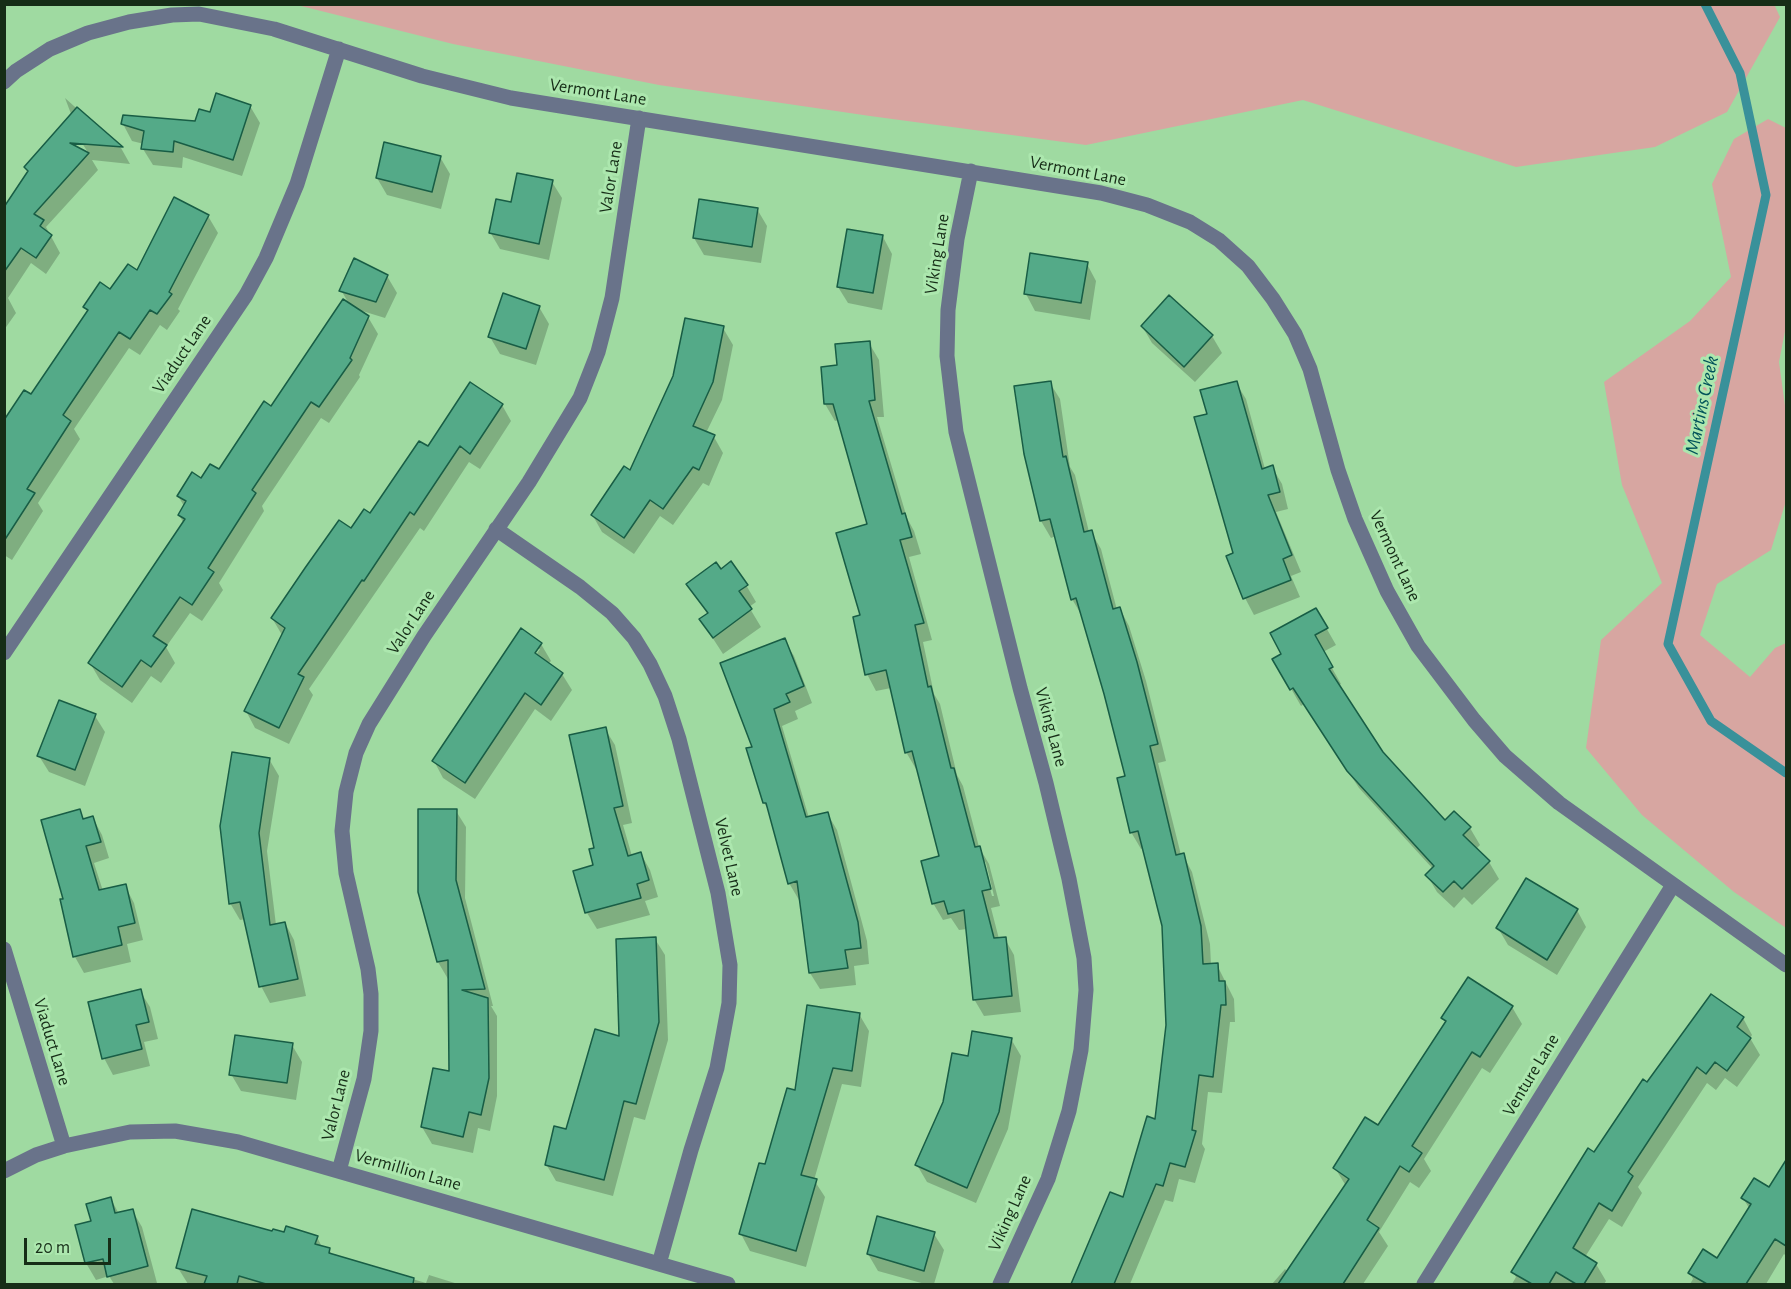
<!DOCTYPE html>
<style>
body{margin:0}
#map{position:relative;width:1791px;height:1289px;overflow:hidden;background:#9fdaa1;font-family:"Alegreya Sans",sans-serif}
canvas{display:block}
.frame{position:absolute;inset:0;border:6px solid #162d17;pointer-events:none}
.scale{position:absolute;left:24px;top:1238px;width:87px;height:27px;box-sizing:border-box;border:3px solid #162d17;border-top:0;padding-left:8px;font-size:18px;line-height:21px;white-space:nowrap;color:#162d17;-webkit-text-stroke:4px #ace7ae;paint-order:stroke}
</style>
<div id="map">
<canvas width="1791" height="1289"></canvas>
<div class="frame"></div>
<div class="scale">20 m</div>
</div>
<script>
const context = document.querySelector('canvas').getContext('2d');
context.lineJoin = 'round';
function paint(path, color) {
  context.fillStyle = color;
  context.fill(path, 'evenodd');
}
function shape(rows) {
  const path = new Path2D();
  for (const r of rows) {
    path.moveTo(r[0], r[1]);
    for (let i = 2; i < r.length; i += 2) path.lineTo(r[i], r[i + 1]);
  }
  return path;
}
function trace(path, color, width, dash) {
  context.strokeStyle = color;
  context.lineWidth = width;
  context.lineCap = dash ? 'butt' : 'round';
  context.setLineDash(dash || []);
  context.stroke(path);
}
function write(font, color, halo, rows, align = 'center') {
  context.font = font + ' "Alegreya Sans",sans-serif';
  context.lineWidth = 6;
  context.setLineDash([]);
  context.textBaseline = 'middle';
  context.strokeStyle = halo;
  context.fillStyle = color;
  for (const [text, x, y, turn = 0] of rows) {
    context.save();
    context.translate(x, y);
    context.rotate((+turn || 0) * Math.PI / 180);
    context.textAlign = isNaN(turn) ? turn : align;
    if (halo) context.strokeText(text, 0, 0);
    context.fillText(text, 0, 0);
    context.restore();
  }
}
paint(shape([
 [1774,4,1780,17,1727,112,1655,147,1516,167,1303,100,1086,145,870,116,659,85,453,44,297,5],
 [1768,119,1786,128,1786,326,1779,362,1786,413,1786,501,1771,550,1717,584,1700,635,1750,677,1775,648,1786,643,1786,928,1734,892,1642,815,1586,748,1601,640,1662,583,1622,485,1604,382,1690,321,1731,277,1712,184,1734,139]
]), '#d7a6a1');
paint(shape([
 [65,98,121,148,130,164,92,160,98,170,46,227,60,253,46,274,31,263,8,298,16,313,4,330,4,209,29,172,26,167,54,136,89,154,82,143],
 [250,106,260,123,242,176,183,157,182,168,153,165,143,149,144,144,132,141,123,124,196,122,211,114],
 [440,157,450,174,441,209,387,195,377,178],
 [552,182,562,198,549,260,500,249,490,232,512,204],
 [757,209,767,226,761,263,704,255,694,238],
 [208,216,218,233,178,309,180,311,167,330,160,325,140,355,129,348,74,429,80,439,38,503,43,511,12,560,4,555,4,466,32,396,88,313,85,307,111,291],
 [883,237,892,254,882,310,848,303,838,287],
 [1087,264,1096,281,1090,320,1035,311,1026,294],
 [387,276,397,293,385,318,359,310,368,317,378,334,359,375,360,377,329,423,321,418,262,506,264,511,219,583,223,590,202,621,190,613,166,647,175,663,161,683,151,676,132,703,100,680,90,663,184,524,179,515,184,506,178,496,219,471,271,408,349,304,341,290],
 [1169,297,1212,336,1222,353,1195,382,1152,343,1142,326],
 [539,307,549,324,536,365,500,354,490,337],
 [723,328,733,345,722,400,706,433,714,437,723,453,709,486,703,483,673,525,660,516,634,554,602,532,593,516,631,473],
 [869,343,879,360,884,417,877,417,907,518,914,531,921,554,909,557,932,640,923,642,934,694,940,704,957,775,963,786,979,847,989,864,1000,906,991,908,999,939,1005,939,1014,955,1021,1012,984,1016,974,999,967,929,959,930,951,918,943,920,933,903,941,857,918,769,916,769,906,752,891,688,876,691,867,674,862,616,869,525,839,420,835,421,825,404,838,367],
 [982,859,986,863,994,896,992,896],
 [1050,383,1060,399,1070,467,1075,475,1089,532,1091,532,1101,549,1117,610,1120,609,1129,626,1146,681,1166,761,1158,763,1181,855,1183,855,1192,872,1210,944,1211,965,1217,965,1234,999,1235,1022,1230,1022,1222,1093,1208,1092,1202,1144,1205,1149,1195,1183,1179,1179,1173,1202,1165,1200,1130,1284,1072,1284,1111,1194,1124,1199,1156,1121,1168,1025,1163,926,1144,848,1141,849,1131,832,1127,777,1082,616,1072,599,1056,536,1051,538,1041,521,1026,454],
 [1236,383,1246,399,1265,469,1272,467,1282,484,1288,509,1276,512,1301,572,1291,576,1300,597,1254,615,1245,598,1227,556,1234,554,1208,415],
 [502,405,511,421,480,469,469,462,424,531,420,528,309,689,313,695,289,744,255,728,246,711,282,635,272,618,351,531,371,515,428,448],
 [721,571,746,585,756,602,749,607,761,627,723,654,701,620,708,615,688,584],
 [1316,610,1336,645,1323,652,1341,684,1338,686,1382,753,1445,822,1454,813,1470,828,1480,845,1476,849,1489,862,1499,879,1472,905,1464,897,1454,908,1437,892,1427,875,1433,869,1359,788,1304,704,1301,706,1274,659,1283,654],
 [521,630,541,644,551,661,548,664,562,674,572,690,551,721,535,709,475,799,443,778,434,761],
 [536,649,540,649,532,661,530,659],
 [784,640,794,656,812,703,795,711,798,719,782,726,809,818,827,813,837,830,867,941,869,964,854,966,856,985,820,989,810,973,801,899,799,900,789,883,770,812,764,803,754,747],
 [95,716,105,732,85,786,49,772,39,756],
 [605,729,615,745,632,823,623,825,632,856,641,854,650,870,658,897,645,901,650,915,597,929,587,913,575,872,595,866],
 [269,759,279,776,267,851,276,925,285,923,294,940,306,996,270,1003,261,986,246,919,240,920,230,903],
 [79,811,85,820,93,818,102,835,109,858,94,863,103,891,125,886,134,903,143,940,127,944,131,962,84,973,75,957,65,900],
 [456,811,466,827,465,898,493,1006,491,1006,497,1016,497,1096,490,1131,478,1128,473,1153,432,1144,422,1127,451,1073,450,978,448,979,438,962,420,891],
 [1577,910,1586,927,1557,975,1508,945,1498,928],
 [655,939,665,955,668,1040,645,1120,634,1117,613,1196,556,1181,546,1164,620,1038],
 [1468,979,1512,1007,1522,1024,1490,1073,1482,1068,1424,1159,1431,1171,1419,1188,1410,1182,1379,1232,1388,1246,1363,1284,1272,1284,1285,1269,1288,1272,1346,1186,1335,1168,1379,1127,1446,1023,1443,1018],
 [140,991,150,1007,158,1039,144,1042,150,1066,113,1075,104,1058],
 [859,1014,869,1031,861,1087,842,1084,814,1180,825,1197,806,1267,750,1251,741,1234,796,1092],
 [1743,1018,1752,1035,1750,1038,1760,1055,1737,1087,1725,1078,1716,1090,1707,1083,1638,1187,1642,1193,1622,1227,1609,1219,1585,1257,1596,1264,1606,1281,1604,1284,1512,1284,1516,1277,1513,1272,1595,1154,1647,1084],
 [1011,1039,1021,1056,1008,1129,976,1203,927,1182,917,1165,969,1058],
 [292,1045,302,1062,296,1100,241,1091,231,1074],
 [1786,1163,1786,1256,1784,1254,1766,1284,1690,1284,1693,1279,1690,1273,1717,1260,1749,1208,1743,1198,1770,1189],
 [111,1199,119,1214,132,1210,142,1227,157,1283,114,1284,109,1276,96,1280,86,1263,77,1226,93,1222],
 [273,1233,317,1237,322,1247,329,1250,333,1256,426,1283,429,1275,458,1284,188,1284,178,1268],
 [934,1234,944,1250,934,1284,925,1284,878,1271,868,1254]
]), '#0003');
trace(shape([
 [1705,4,1740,73,1766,195,1668,644,1711,721,1786,773]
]), '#39919a', 9);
const building = shape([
 [216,93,251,105,233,160,174,141,173,152,141,149,144,131,121,124,123,115,195,121,199,109,210,112,216,93],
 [77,107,123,147,70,143,89,153,34,214,44,220,40,226,52,235,36,258,21,248,4,272,4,207,28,171,24,167,77,107],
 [384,142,441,156,432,192,376,178,384,142],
 [517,173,553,180,539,244,489,233,496,199,511,202,517,173],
 [174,197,209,215,169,292,172,294,157,314,150,310,130,339,119,332,63,415,71,421,27,489,35,493,4,541,4,420,24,390,31,394,88,310,83,307,100,282,110,289,128,264,137,270,174,197],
 [699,199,758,208,752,247,693,238,699,199],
 [847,229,883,235,873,293,837,287,847,229],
 [1030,253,1088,262,1081,303,1024,294,1030,253],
 [354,258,388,275,376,302,339,291,354,258],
 [503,293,540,306,526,349,488,337,503,293],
 [1169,295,1213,335,1184,367,1141,326,1169,295],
 [343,299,369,316,350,358,352,360,319,407,311,402,252,490,256,493,208,568,214,572,192,605,180,597,153,636,167,645,151,667,141,660,122,687,88,663,185,519,178,515,186,501,177,496,192,472,201,478,210,464,219,469,264,401,271,406,343,299],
 [685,318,724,326,713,382,693,426,715,435,699,470,693,467,663,509,650,500,624,538,591,515,624,466,630,470,673,376,685,318],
 [870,341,875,400,869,401,902,514,905,513,912,537,900,540,924,623,915,625,928,687,931,686,951,768,954,768,975,847,980,846,991,889,982,891,994,938,1006,937,1012,996,973,1000,964,910,948,914,944,901,932,904,921,861,939,856,912,751,905,753,886,670,865,675,853,617,860,615,836,533,867,524,833,404,824,404,821,367,837,365,835,344,870,341],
 [1051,381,1063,457,1066,456,1084,532,1092,530,1113,609,1120,607,1137,662,1158,744,1150,746,1176,855,1184,853,1201,926,1203,964,1218,963,1219,981,1225,981,1226,1005,1221,1005,1213,1077,1199,1075,1192,1130,1196,1131,1185,1167,1170,1163,1163,1186,1156,1184,1114,1284,1071,1284,1110,1192,1123,1197,1147,1116,1155,1119,1166,1025,1162,926,1138,831,1130,833,1117,778,1125,776,1104,694,1076,598,1071,600,1050,519,1040,521,1024,454,1014,386,1051,381],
 [1237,381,1262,469,1273,465,1280,492,1268,495,1292,555,1283,559,1291,580,1243,599,1226,556,1233,553,1194,417,1207,414,1200,390,1237,381],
 [470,382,503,404,470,454,460,446,414,515,410,512,364,581,362,580,298,674,304,677,279,728,244,711,285,628,271,618,305,568,339,520,351,528,364,509,370,513,419,441,428,446,470,382],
 [731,561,748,585,739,591,752,609,713,638,699,619,708,613,686,584,716,562,721,569,731,561],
 [1316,608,1328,628,1315,635,1333,667,1329,669,1383,752,1445,820,1454,811,1471,827,1463,835,1490,861,1462,889,1454,881,1443,892,1425,875,1434,866,1347,771,1293,688,1290,690,1272,659,1281,654,1270,633,1316,608],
 [521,628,542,643,535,653,563,673,541,705,525,693,465,783,432,761,521,628],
 [785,638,804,686,786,694,790,702,774,709,806,817,828,812,858,922,861,948,845,950,848,968,809,973,797,881,788,884,766,803,763,803,746,748,752,747,720,663,785,638],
 [59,700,96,714,75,770,37,756,59,700],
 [606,727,623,806,614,808,628,856,641,852,649,880,637,884,641,898,585,913,573,871,593,865,589,849,594,848,569,735,606,727],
 [232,752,270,758,259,833,270,925,285,922,298,979,259,987,240,902,229,904,220,826,232,752],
 [80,809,83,819,93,816,101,842,86,846,99,890,126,884,135,923,118,927,122,945,73,957,60,899,63,899,41,820,80,809],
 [418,809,457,809,456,880,485,989,462,990,488,998,489,1078,481,1115,469,1112,463,1137,421,1127,433,1068,449,1071,448,960,437,962,418,892,418,809],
 [1526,878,1578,909,1547,960,1496,928,1526,878],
 [656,937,659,1022,636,1104,624,1101,604,1180,545,1165,554,1126,566,1129,595,1029,619,1036,616,939,656,937],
 [1468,977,1513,1006,1480,1057,1472,1052,1412,1146,1422,1153,1409,1172,1400,1166,1367,1220,1379,1228,1343,1284,1278,1284,1349,1179,1333,1168,1365,1117,1378,1125,1446,1021,1441,1018,1468,977],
 [141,989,149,1022,136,1025,142,1049,102,1059,88,1002,141,989],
 [1711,994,1744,1017,1737,1027,1751,1038,1727,1071,1715,1062,1706,1074,1697,1067,1628,1172,1633,1176,1612,1211,1599,1203,1573,1248,1597,1263,1584,1284,1576,1284,1556,1272,1549,1284,1532,1284,1511,1272,1588,1148,1594,1152,1643,1079,1647,1082,1711,994],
 [807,1005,860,1013,852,1071,833,1068,801,1175,817,1179,796,1251,739,1234,759,1163,765,1164,787,1088,795,1090,807,1005],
 [972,1031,1012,1038,999,1112,967,1188,915,1165,943,1102,952,1053,968,1056,972,1031],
 [235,1035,293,1043,287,1083,229,1075,235,1035],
 [1786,1160,1786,1246,1775,1239,1746,1284,1707,1284,1688,1273,1703,1249,1717,1258,1751,1204,1741,1198,1754,1178,1769,1187,1786,1160],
 [111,1197,115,1213,133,1209,148,1266,107,1277,103,1259,85,1263,75,1225,91,1221,86,1204,111,1197],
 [192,1209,272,1231,273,1229,284,1232,286,1226,318,1236,315,1244,330,1248,329,1253,414,1278,413,1284,266,1284,239,1276,237,1284,204,1284,207,1276,176,1268,192,1209],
 [877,1216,935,1232,924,1271,867,1254,877,1216]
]);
paint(building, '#54aa88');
trace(building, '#185d45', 1.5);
trace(shape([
 [4,82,16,71,50,49,88,33,129,22,172,15,199,14,274,29,422,76,511,98,1101,193,1147,205,1190,222,1219,240,1248,266,1273,299,1295,334,1310,369,1338,470,1355,519,1387,591,1418,646,1474,720,1505,756,1559,803,1786,965],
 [971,171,957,239,948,310,947,356,956,432,1020,688,1046,783,1069,879,1084,958,1086,990,1081,1050,1069,1111,1048,1179,1000,1284],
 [496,529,580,587,612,613,634,638,650,664,665,696,679,739,718,893,730,965,729,1003,717,1068,691,1150,659,1264],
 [4,653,246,295,266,258,297,184,339,49],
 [4,949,64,1146],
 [4,1171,36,1155,64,1146,130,1132,175,1131,238,1142,728,1284],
 [339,1171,364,1079,371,1031,371,994,368,969,346,873,342,831,346,792,356,753,369,724,424,636,529,482,580,398,598,352,612,298,639,118],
 [1424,1284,1673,885]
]), '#69738a', 15);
write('18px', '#162d17', '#ace7ae', [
 ["Vermont Lane",598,92,9],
 ["Vermont Lane",1078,171,11],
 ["Valor Lane",611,177,-81],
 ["Viking Lane",937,254,-81],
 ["Viaduct Lane",182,354,-56],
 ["Vermont Lane",1395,556,65],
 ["Valor Lane",411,622,-57],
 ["Viking Lane",1051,727,75],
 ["Velvet Lane",729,857,77],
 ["Viaduct Lane",52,1042,73],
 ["Venture Lane",1531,1075,-59],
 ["Valor Lane",336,1105,-76],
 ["Vermillion Lane",408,1170,16],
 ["Viking Lane",1010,1213,-66]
]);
write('italic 20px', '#005259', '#ace7ae', [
 ["Martins Creek",1702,405,-78]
]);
</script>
